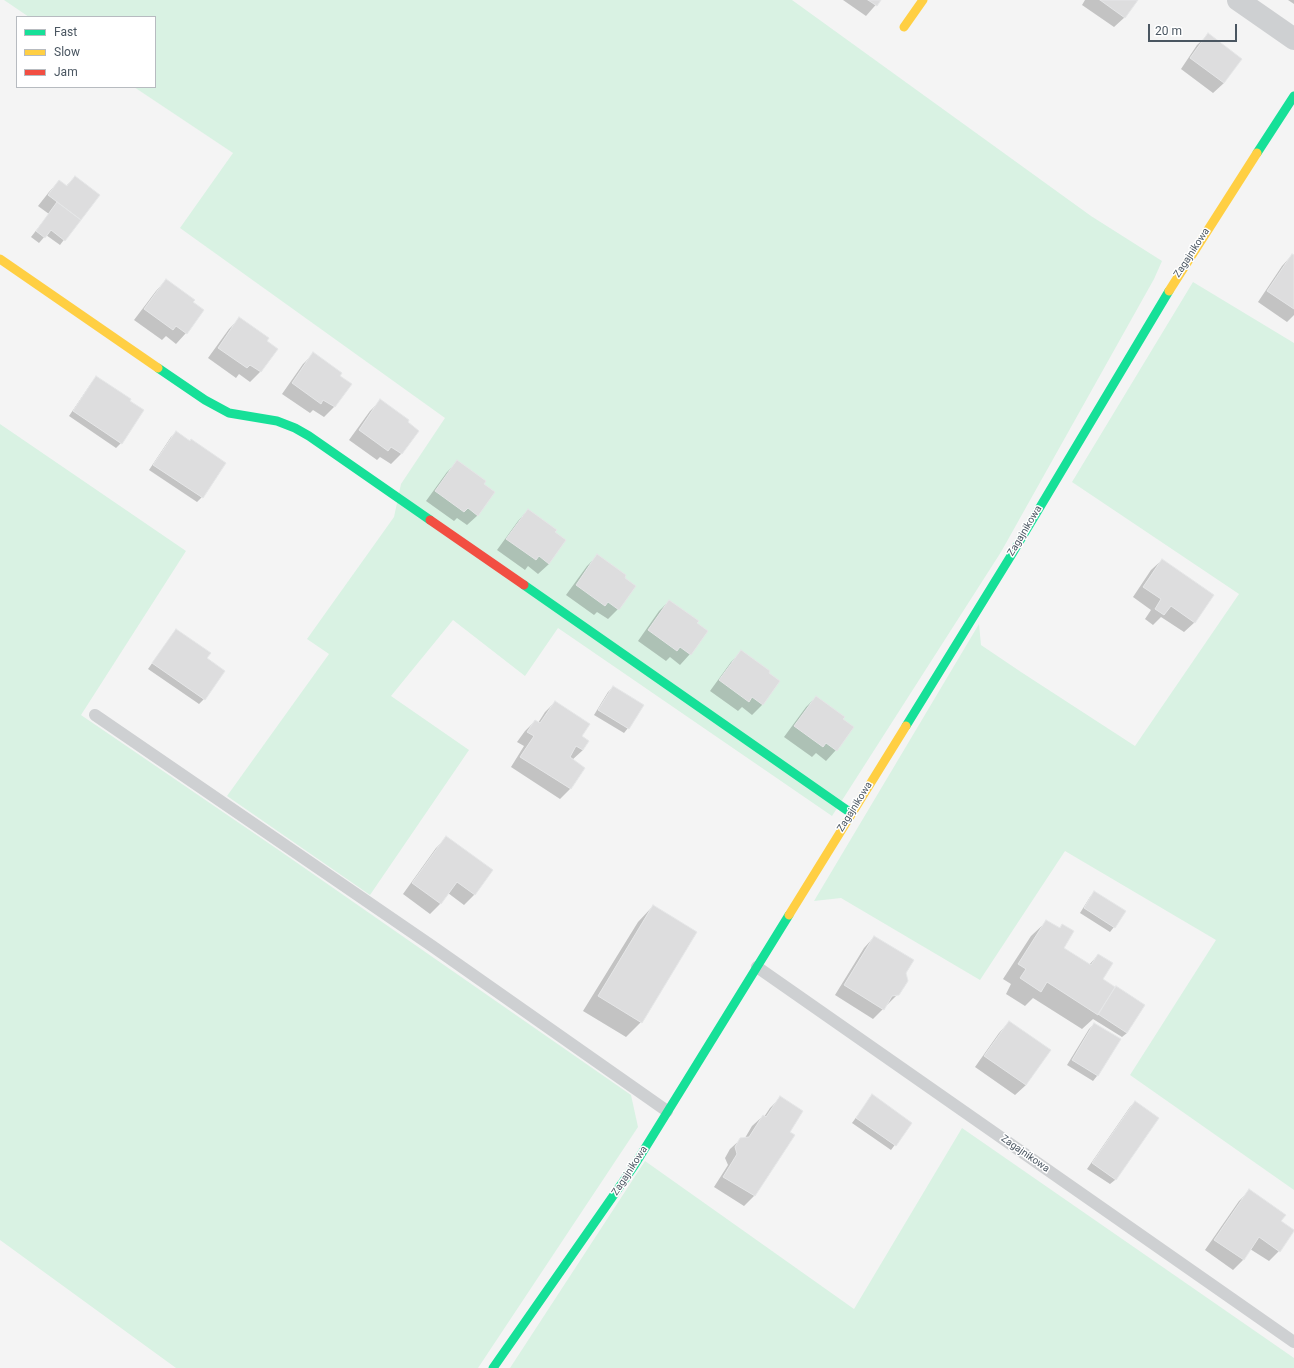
<!DOCTYPE html>
<style>
body{margin:0}
#map{position:relative;width:1294px;height:1368px;overflow:hidden;background:#f4f4f4;font-family:Roboto,sans-serif}
canvas{display:block}
.legend{position:absolute;left:16px;top:16px;width:140px;height:72px;box-sizing:border-box;background:#fff;border:1px solid #b7bbc0;margin:0;padding:5px 7px;list-style:none;font-size:12px;color:#4a5661}
.legend li{display:flex;align-items:center;gap:8px;height:20px}
.legend b{width:20px;border:1px solid #b7bbc0}
.scale{position:absolute;left:1148px;top:24px;width:89px;height:18px;box-sizing:border-box;border:2px solid #4a5661;border-top:0;padding-left:5px;font-size:12px;line-height:14px;white-space:nowrap;color:#4a5661;-webkit-text-stroke:3px #fff;paint-order:stroke}
</style>
<div id="map">
<canvas width="1294" height="1368"></canvas>
<ul class="legend">
<li><b style="height:5px;background:#16e098"></b>Fast</li>
<li><b style="height:5px;background:#ffcf43"></b>Slow</li>
<li><b style="height:5px;background:#f24e42"></b>Jam</li>
</ul>
<div class="scale">20 m</div>
</div>
<script>
const context = document.querySelector('canvas').getContext('2d');
context.lineJoin = 'round';
function paint(path, color) {
  context.fillStyle = color;
  context.fill(path, 'evenodd');
}
function shape(rows) {
  const path = new Path2D();
  for (const r of rows) {
    path.moveTo(r[0], r[1]);
    for (let i = 2; i < r.length; i += 2) path.lineTo(r[i], r[i + 1]);
  }
  return path;
}
function trace(path, color, width, dash) {
  context.strokeStyle = color;
  context.lineWidth = width;
  context.lineCap = dash ? 'butt' : 'round';
  context.setLineDash(dash || []);
  context.stroke(path);
}
function write(font, color, halo, rows, align = 'center') {
  context.font = font + ' Roboto,sans-serif';
  context.lineWidth = 3;
  context.setLineDash([]);
  context.textBaseline = 'middle';
  context.strokeStyle = halo;
  context.fillStyle = color;
  for (const [text, x, y, turn = 0] of rows) {
    context.save();
    context.translate(x, y);
    context.rotate((+turn || 0) * Math.PI / 180);
    context.textAlign = isNaN(turn) ? turn : align;
    if (halo) context.strokeText(text, 0, 0);
    context.fillText(text, 0, 0);
    context.restore();
  }
}
paint(shape([
 [4,0,792,0,1091,216,1162,261,1154,279,1001,552,832,816,558,628,525,676,453,620,391,696,469,750,370,895,227,796,329,654,307,639,394,517,401,484,445,418,180,228,233,153,134,87,155,87,155,17,29,17],
 [1193,282,1294,343,1294,1190,1130,1075,1216,940,1065,851,980,980,841,898,814,901,979,624,981,645,1021,672,1135,746,1239,594,1072,482],
 [0,424,186,551,81,715,280,851,631,1095,638,1127,478,1368,176,1368,0,1240],
 [962,1128,1294,1358,1294,1368,510,1368,645,1161,854,1309]
]), '#d9f2e3');
paint(shape([
 [843,0,880,0,866,16],
 [1085,0,1136,0,1125,17,1114,27,1082,5],
 [1288,0,1294,0,1294,4],
 [1208,35,1241,59,1224,83,1213,93,1181,69,1197,45],
 [75,178,98,195,60,245,46,235,39,243,31,237,49,214,38,206,49,192,59,181,66,186],
 [1292,255,1294,257,1294,315,1287,322,1258,302,1282,266],
 [166,280,191,303,203,310,186,333,176,344,166,336,162,340,134,320,156,291],
 [239,319,276,349,260,372,250,382,239,374,236,378,208,358,229,329],
 [313,354,350,384,334,407,324,417,313,410,310,413,282,394,303,364],
 [97,377,121,443,116,448,69,416,92,382],
 [381,400,417,431,401,454,391,464,380,457,377,460,349,440,370,411],
 [176,433,225,463,202,497,197,502,149,470,171,437],
 [457,462,483,484,478,515,467,525,457,518,454,521,426,501,447,472],
 [528,510,549,564,538,574,528,566,525,570,497,550,518,521],
 [597,556,618,609,608,619,597,612,594,615,566,595,587,566],
 [1162,560,1195,622,1184,632,1161,617,1153,625,1145,619,1151,610,1133,597,1151,570],
 [669,601,707,631,690,654,680,665,670,657,666,661,638,641,659,611],
 [176,630,206,659,204,699,199,704,148,669,172,635],
 [742,651,778,682,762,705,752,715,742,707,738,711,710,691,731,662],
 [613,687,628,728,624,733,594,715,608,692],
 [816,697,841,719,853,727,836,750,826,761,816,753,812,757,784,737,806,707],
 [555,702,583,750,572,760,584,768,570,789,560,799,511,767,524,746,517,742,525,731,535,721,538,723,545,712],
 [446,838,491,871,474,895,464,905,448,893,440,904,430,914,403,894,436,848],
 [1094,892,1114,927,1110,932,1080,913,1090,897],
 [653,906,641,1022,626,1037,583,1011,638,922],
 [1047,921,1059,929,1063,925,1063,948,1089,965,1098,955,1101,979,1115,988,1127,1033,1122,1037,1093,1019,1082,1029,1033,998,1025,1006,1006,994,1011,984,1003,979,1031,936],
 [874,937,898,994,873,1019,835,995,864,948],
 [1009,1022,1049,1050,1026,1085,1015,1095,975,1067,999,1033],
 [1094,1024,1119,1039,1097,1076,1093,1081,1067,1065,1089,1029],
 [872,1096,911,1123,891,1150,852,1123],
 [780,1098,789,1133,793,1136,754,1196,744,1206,714,1187,728,1165,725,1158,730,1149,741,1139,745,1138,752,1126,763,1116,764,1117,770,1108],
 [1135,1102,1158,1118,1115,1180,1110,1184,1087,1169,1130,1107],
 [1249,1191,1280,1221,1279,1251,1269,1261,1250,1249,1243,1260,1233,1270,1205,1250,1239,1201]
]), '#0003');
const building = shape([
 [868,0,881,0,877,6,868,0],
 [1100,0,1138,0,1125,18,1100,0],
 [1208,33,1242,59,1224,83,1190,58,1208,33],
 [75,176,100,195,81,220,48,195,59,180,67,186,75,176],
 [57,202,81,220,65,241,51,230,45,238,36,231,57,202],
 [1292,254,1294,255,1294,309,1267,291,1292,254],
 [166,279,195,300,193,302,204,310,187,334,176,326,173,330,144,309,166,279],
 [239,317,269,338,267,341,278,349,261,372,250,365,247,368,218,348,239,317],
 [313,352,342,373,340,376,352,384,335,407,323,400,321,404,292,383,313,352],
 [96,376,131,399,130,401,144,410,122,444,73,411,96,376],
 [380,399,409,420,408,422,419,431,402,454,391,447,388,451,359,430,380,399],
 [176,431,190,441,191,439,226,463,203,498,153,465,176,431],
 [457,460,486,481,484,484,495,492,478,516,468,508,464,512,435,491,457,460],
 [528,509,557,530,555,532,566,540,549,564,539,556,536,560,506,539,528,509],
 [597,554,626,575,625,578,636,586,619,610,608,602,605,606,576,585,597,554],
 [1162,559,1214,595,1195,623,1171,606,1164,615,1155,609,1161,599,1143,587,1162,559],
 [669,600,699,621,697,623,708,631,691,655,680,647,677,651,648,630,669,600],
 [176,629,211,653,207,658,225,671,205,700,152,663,176,629],
 [741,650,770,671,769,673,780,681,763,705,752,697,749,702,719,680,741,650],
 [613,686,644,705,629,729,598,710,613,686],
 [816,696,845,717,843,719,854,727,837,751,826,743,823,747,794,726,816,696],
 [555,701,590,724,582,736,589,741,583,750,576,746,570,757,585,768,571,789,520,757,534,736,527,732,535,720,540,723,555,701],
 [446,836,493,870,475,895,457,882,441,904,412,883,446,836],
 [1094,891,1126,911,1115,928,1084,908,1094,891],
 [653,905,697,932,642,1023,598,996,653,905],
 [1046,920,1060,928,1062,924,1074,931,1064,948,1091,965,1098,954,1113,963,1103,979,1115,987,1098,1015,1047,982,1041,992,1020,978,1026,969,1018,964,1046,920],
 [874,936,914,960,906,973,908,981,899,995,892,996,884,1010,844,985,874,936],
 [1116,986,1145,1005,1127,1033,1098,1014,1116,986],
 [1009,1021,1051,1050,1026,1085,984,1056,1009,1021],
 [1094,1023,1121,1039,1098,1076,1072,1060,1094,1023],
 [872,1094,912,1123,896,1146,856,1118,872,1094],
 [780,1096,803,1111,790,1132,795,1135,755,1196,723,1177,737,1154,735,1147,740,1138,749,1137,763,1115,766,1117,780,1096],
 [1135,1101,1159,1118,1116,1180,1092,1163,1135,1101],
 [1249,1189,1286,1215,1281,1221,1294,1230,1294,1231,1280,1252,1259,1237,1244,1260,1214,1240,1249,1189]
]);
paint(building, '#ddddde');
trace(building, '#e5e6e7', 1);
trace(shape([
 [95,715,432,946,667,1111],
 [757,967,1294,1342]
]), '#ced0d2', 12);
trace(shape([
 [1238,0,1294,39]
]), '#ced0d2', 22);
trace(shape([
 [1257,153,1294,96],
 [158,368,205,400,229,413,277,421,295,428,309,436,430,520],
 [524,585,851,813],
 [906,726,1012,554,1169,291],
 [493,1368,634,1166,789,915]
]), '#16e098', 9);
trace(shape([
 [904,27,923,0],
 [0,259,158,368],
 [1169,291,1257,153],
 [789,915,906,726]
]), '#ffcf43', 9);
trace(shape([
 [430,520,524,585]
]), '#f24e42', 9);
write('10px', '#4a5661', '#fff', [
 ["Zagajnikowa",1192,253,-57],
 ["Zagajnikowa",1025,531,-59],
 ["Zagajnikowa",855,807,-58],
 ["Zagajnikowa",1025,1154,35],
 ["Zagajnikowa",630,1171,-57]
]);
</script>
